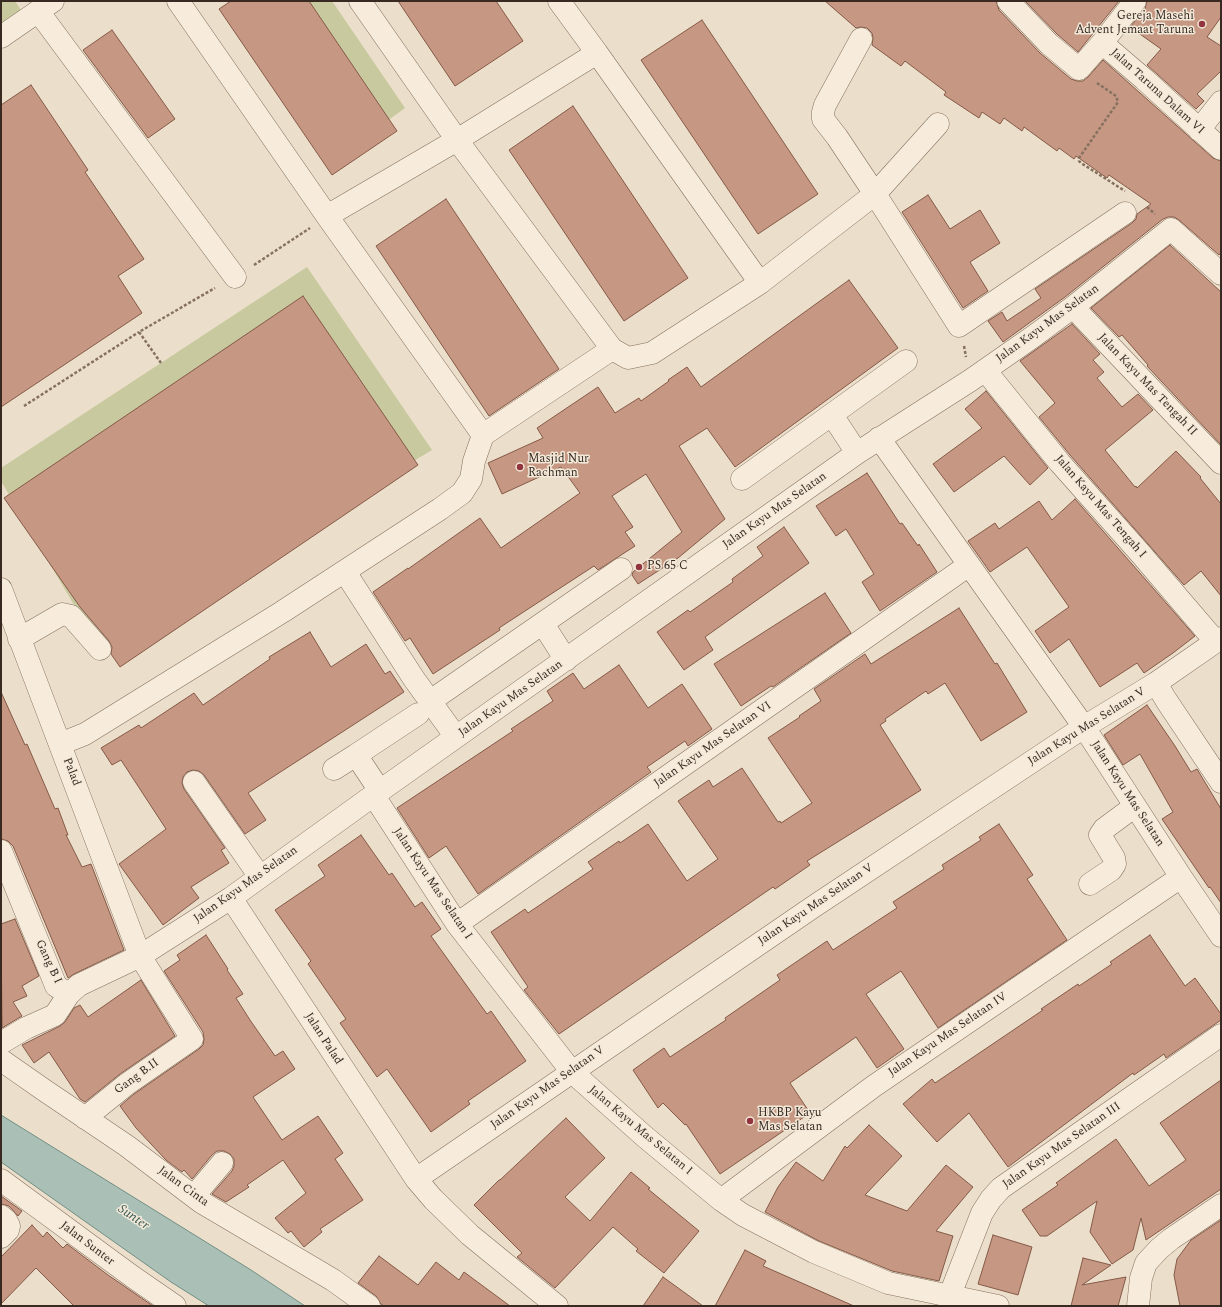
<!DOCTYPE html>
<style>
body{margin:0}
#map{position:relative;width:1222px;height:1307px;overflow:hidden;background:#ebdeca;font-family:Spectral,serif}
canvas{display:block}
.frame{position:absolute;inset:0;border:2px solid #382a22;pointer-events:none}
</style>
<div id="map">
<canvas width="1222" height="1307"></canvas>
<div class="frame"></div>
</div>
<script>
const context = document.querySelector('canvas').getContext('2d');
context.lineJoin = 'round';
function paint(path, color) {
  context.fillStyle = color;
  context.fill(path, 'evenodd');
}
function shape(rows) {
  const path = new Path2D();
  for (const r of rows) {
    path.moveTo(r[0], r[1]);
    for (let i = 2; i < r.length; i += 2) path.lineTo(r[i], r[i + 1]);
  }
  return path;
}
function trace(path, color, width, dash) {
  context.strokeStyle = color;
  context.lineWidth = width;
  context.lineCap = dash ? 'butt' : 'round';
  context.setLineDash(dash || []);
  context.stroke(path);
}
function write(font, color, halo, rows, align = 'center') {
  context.font = font + ' Spectral,serif';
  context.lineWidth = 3;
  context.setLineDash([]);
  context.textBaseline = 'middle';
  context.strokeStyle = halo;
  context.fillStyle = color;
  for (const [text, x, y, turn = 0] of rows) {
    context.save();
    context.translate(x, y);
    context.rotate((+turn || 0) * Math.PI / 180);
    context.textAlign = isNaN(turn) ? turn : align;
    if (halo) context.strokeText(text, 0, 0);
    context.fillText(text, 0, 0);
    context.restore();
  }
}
paint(shape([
 [1,1,15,1,23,13,1,27],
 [231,1,332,1,405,108,336,158],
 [307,267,432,450,100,649,1,481,1,468]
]), '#c8c99e');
const water = shape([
 [1,1115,251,1270,305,1306,209,1306,171,1282,1,1162,1,1115]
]);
paint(water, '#aac0b7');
trace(water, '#718e84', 1);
const building = shape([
 [231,1,309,1,397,131,332,175,219,9,231,1],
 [398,1,496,1,523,41,455,86,398,1],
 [825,1,996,1,999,10,1040,53,1071,79,1077,81,1083,81,1088,77,1103,60,1213,158,1221,161,1221,252,1219,255,1179,220,1174,217,1168,217,1163,219,1065,297,1003,342,988,321,1002,312,1007,321,1041,298,1035,289,1132,223,1136,219,1137,214,1151,204,1109,175,1107,178,1076,156,1074,159,1059,148,1057,151,1024,127,1022,131,1004,118,1000,124,982,112,979,118,944,95,946,92,905,61,901,66,872,45,873,38,872,33,867,28,861,27,856,28,825,1],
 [1025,1,1119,1,1078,52,1058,35,1025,1],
 [1147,1,1221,1,1221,17,1207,37,1221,46,1221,71,1197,94,1204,101,1196,109,1147,65,1161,49,1130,27,1145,9,1147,1],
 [702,20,818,194,758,234,641,60,702,20],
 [112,30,175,119,148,138,83,50,112,30],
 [31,85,88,170,85,172,144,259,118,276,142,313,1,407,1,105,31,85],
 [573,106,688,278,624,321,509,150,573,106],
 [928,195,950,229,980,210,1000,243,970,262,988,291,963,308,902,212,928,195],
 [446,199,559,369,489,416,376,246,446,199],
 [1170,245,1221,292,1221,445,1147,366,1148,365,1122,335,1119,337,1091,308,1170,245],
 [849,280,898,348,735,467,707,428,679,446,725,519,678,558,638,584,632,575,633,572,682,532,646,474,612,496,633,527,625,532,635,546,598,570,594,566,499,628,500,630,433,674,410,638,405,641,373,592,408,568,408,569,480,518,501,548,580,493,561,467,502,494,488,463,543,438,537,428,598,387,615,413,639,398,641,401,669,381,668,380,687,367,701,387,849,280],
 [303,296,418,465,120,667,111,654,112,647,109,641,80,607,4,498,303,296],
 [1072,324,1100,354,1093,360,1104,372,1097,378,1122,407,1138,394,1153,410,1105,450,1135,487,1136,486,1137,488,1176,451,1201,477,1200,478,1221,504,1221,596,1201,571,1184,585,1070,455,1039,417,1055,403,1020,361,1072,324],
 [986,391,1048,468,1030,485,1004,456,954,492,933,464,982,428,965,409,986,391],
 [867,473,900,524,902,523,918,546,919,544,937,572,880,611,862,582,874,574,846,529,836,536,816,506,867,473],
 [1075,499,1195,636,1173,653,1144,673,1137,663,1100,687,1069,639,1050,653,1035,631,1069,607,1027,547,990,572,968,541,995,523,999,529,1039,501,1052,520,1075,499],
 [784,527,809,563,705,637,713,650,684,670,657,632,688,610,690,612,733,582,732,579,763,556,757,547,784,527],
 [825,593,851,633,773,687,771,686,741,706,714,664,825,593],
 [959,608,995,664,997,663,1027,712,981,741,945,683,928,694,926,691,885,719,886,721,880,725,921,790,807,861,810,865,775,889,773,887,559,1034,524,990,528,987,491,932,525,909,528,913,593,869,588,862,619,841,620,843,648,824,687,881,718,859,678,801,709,780,713,787,742,768,778,822,780,821,781,823,812,803,768,738,800,717,799,716,821,701,814,689,865,654,871,664,959,608],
 [310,632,331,667,366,644,385,674,390,671,404,692,248,793,266,820,245,834,204,775,199,771,193,770,187,772,183,777,182,783,184,789,225,848,221,850,229,863,191,887,199,898,163,925,119,864,166,829,121,760,112,765,101,748,139,725,141,728,194,693,203,705,270,659,269,657,310,632],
 [619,665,648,708,682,684,712,729,688,746,685,741,647,767,651,772,478,894,446,846,429,858,397,808,513,731,511,729,553,701,547,691,573,673,584,689,619,665],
 [1,692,25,745,27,744,55,809,58,808,68,835,66,835,82,867,91,864,124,950,74,974,68,978,13,846,8,841,1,839,1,692],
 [1147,705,1175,746,1191,772,1197,769,1221,809,1221,903,1210,887,1209,888,1162,819,1173,812,1140,754,1123,765,1104,735,1147,705],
 [999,824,1033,875,1027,879,1067,940,938,1028,901,971,866,994,904,1049,877,1068,856,1037,790,1083,810,1113,720,1174,686,1124,685,1125,663,1103,658,1108,633,1070,664,1048,670,1057,726,1020,725,1018,780,980,777,975,827,941,833,950,897,908,893,902,944,869,942,865,981,840,979,837,999,824],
 [361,835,389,875,392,873,415,907,422,902,441,929,431,936,487,1014,491,1011,526,1061,468,1101,470,1104,431,1132,387,1069,377,1077,340,1023,346,1019,308,964,311,961,275,910,325,876,318,865,361,835],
 [15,919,39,976,22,986,27,996,13,1002,22,1016,2,1028,1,924,15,919],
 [206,935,228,969,227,970,243,994,236,998,250,1020,275,1056,283,1051,295,1069,253,1097,282,1140,318,1116,343,1153,335,1159,363,1200,320,1229,322,1232,304,1247,291,1231,288,1233,275,1218,306,1193,283,1160,247,1185,249,1187,226,1202,212,1194,232,1171,234,1166,234,1159,230,1154,224,1151,217,1151,212,1155,192,1179,184,1170,182,1172,166,1160,136,1128,120,1106,134,1094,199,1049,203,1045,204,1039,203,1032,164,971,180,960,177,955,206,935],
 [1150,935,1185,986,1195,978,1221,1014,1221,1020,1166,1058,1164,1054,1134,1075,1133,1073,1008,1167,969,1113,937,1142,903,1104,932,1079,935,1083,1043,1010,1041,1009,1078,984,1079,986,1112,964,1110,962,1150,935],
 [141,980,175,1036,120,1074,85,1102,80,1099,49,1052,34,1063,22,1045,60,1026,65,1022,74,1008,80,1005,88,1017,141,980],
 [1221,1080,1221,1189,1146,1240,1141,1218,1133,1250,1112,1264,1090,1232,1097,1201,1047,1236,1040,1236,1022,1210,1058,1185,1056,1183,1116,1139,1149,1186,1186,1160,1160,1123,1221,1080],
 [566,1118,605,1158,565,1197,590,1221,631,1172,650,1188,648,1189,699,1231,664,1273,636,1251,638,1249,613,1227,555,1288,517,1257,522,1253,474,1205,499,1180,500,1180,566,1118],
 [869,1125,902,1156,865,1195,907,1211,946,1165,973,1187,936,1231,953,1236,939,1281,892,1271,819,1241,765,1212,778,1187,796,1162,823,1181,845,1146,847,1148,869,1125],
 [1,1196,22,1211,18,1216,9,1206,1,1204,1,1196],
 [1221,1220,1221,1306,1180,1306,1174,1275,1177,1259,1191,1240,1221,1220],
 [32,1225,43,1237,47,1232,63,1248,67,1244,108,1275,153,1306,74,1306,36,1268,1,1304,1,1257,32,1225],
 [993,1235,1032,1247,1018,1295,978,1284,993,1235],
 [745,1250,766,1261,763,1266,854,1306,715,1306,745,1250],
 [379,1256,418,1285,436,1262,459,1280,464,1272,510,1306,384,1306,381,1304,376,1296,358,1283,379,1256],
 [1083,1258,1111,1265,1082,1285,1126,1277,1118,1306,1071,1306,1083,1258],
 [663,1277,703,1306,643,1306,663,1277]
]);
paint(building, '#c69883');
trace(building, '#845947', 1);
const minor = shape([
 [360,1,457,140,612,349,628,358,652,353,760,283],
 [559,1,597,53],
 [1008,1,1049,44,1079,69,1102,43,1144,79,1221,149],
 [38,11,235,277],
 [1,37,53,1],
 [1102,43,1135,1],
 [938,124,875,194,959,326,1125,213],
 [1199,130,1221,102],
 [327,216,457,140,597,53,760,283,875,194,837,137,823,119,823,112,825,105,861,39],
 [1073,307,1221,463],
 [985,370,1060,463,1140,553,1216,642],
 [832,415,857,453],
 [483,435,612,349],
 [879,438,1084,727,1181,877,1221,936],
 [742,479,906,361],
 [345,572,414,679,456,737],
 [1,589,140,956,192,1039,127,1084,85,1118],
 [543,624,566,660],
 [19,639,62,614,71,616,100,649],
 [1156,683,1166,700,1221,782],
 [429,702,621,569],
 [60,744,85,734,282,612,440,509,462,493,471,479,474,461,483,435,327,216,178,1],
 [334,769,356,755],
 [194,782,260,877],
 [380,791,356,755,418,714],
 [374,796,457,924,572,1072,644,1136,721,1200,743,1215,814,1252,888,1283,998,1306],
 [1,851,56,986,69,994,79,985,140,956,231,898,367,800,857,453,971,380,1034,336,1073,307,1171,229,1221,274],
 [1090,884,1111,870,1115,864,1114,858,1100,835,1104,829,1135,806],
 [231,898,416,1179,433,1199,470,1235,557,1306],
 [457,924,969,565],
 [1,1043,26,1028,55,1015,69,994],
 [1,1060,44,1090,127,1146,201,1202,333,1280,369,1306],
 [416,1179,813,907,1084,727,1156,683,1221,638],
 [1,1180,133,1277,175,1306],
 [194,1196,222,1163],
 [721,1200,874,1086,1181,877],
 [1,1216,6,1220,9,1226,8,1230,1,1237],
 [950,1295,982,1213,991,1199,1001,1188,1221,1035],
 [1138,1306,1141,1278,1146,1263,1159,1249,1171,1239,1221,1205]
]);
trace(minor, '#86705f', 23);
trace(shape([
 [1097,83,1116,96,1118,102,1079,158,1079,161,1081,163,1125,191],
 [1147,207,1155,214],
 [254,265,310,228],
 [964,346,966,357],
 [161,363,139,332,215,288],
 [24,406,139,332]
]), '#86705f', 2.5, [3, 2]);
trace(minor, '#f7ecdc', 22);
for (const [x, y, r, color] of [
 [1202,24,4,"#91343e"],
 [520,467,4,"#91343e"],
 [639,567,4,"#91343e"],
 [750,1121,4,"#91343e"]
]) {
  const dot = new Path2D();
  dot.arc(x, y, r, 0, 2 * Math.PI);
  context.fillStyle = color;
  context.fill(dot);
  trace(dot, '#f3e9d9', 1.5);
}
write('12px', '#382a22', '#f3e9d9', [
 ["Gereja Masehi",1194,17,"right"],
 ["Advent Jemaat Taruna",1194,31,"right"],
 ["Masjid Nur",528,460],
 ["Rachman",528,474],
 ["PS 65 C",647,567],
 ["HKBP Kayu",758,1114],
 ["Mas Selatan",758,1128]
], 'left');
write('12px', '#382a22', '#f3e9d9', [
 ["Jalan Taruna Dalam VI",1157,92,42],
 ["Jalan Kayu Mas Selatan",1048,324,-36],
 ["Jalan Kayu Mas Tengah II",1147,385,46],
 ["Jalan Kayu Mas Tengah I",1100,507,49],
 ["Jalan Kayu Mas Selatan",775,511,-35],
 ["Jalan Kayu Mas Selatan",511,699,-35],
 ["Jalan Kayu Mas Selatan V",1087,727,-32],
 ["Jalan Kayu Mas Selatan VI",713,745,-35],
 ["Palad",71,772,69],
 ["Jalan Kayu Mas Selatan",1127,794,57],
 ["Jalan Kayu Mas Selatan I",432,884,56],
 ["Jalan Kayu Mas Selatan",246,885,-35],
 ["Jalan Kayu Mas Selatan V",816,905,-34],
 ["Gang B I",48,962,65],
 ["Jalan Kayu Mas Selatan IV",948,1035,-34],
 ["Jalan Palad",323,1039,57],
 ["Gang B.II",137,1077,-36],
 ["Jalan Kayu Mas Selatan V",548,1088,-35],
 ["Jalan Kayu Mas Selatan I",640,1131,40],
 ["Jalan Kayu Mas Selatan III",1062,1146,-35],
 ["Jalan Cinta",183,1187,36],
 ["Jalan Sunter",87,1244,37]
]);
write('italic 13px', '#325751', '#f3e9d9', [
 ["Sunter",133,1218,34]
]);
</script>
